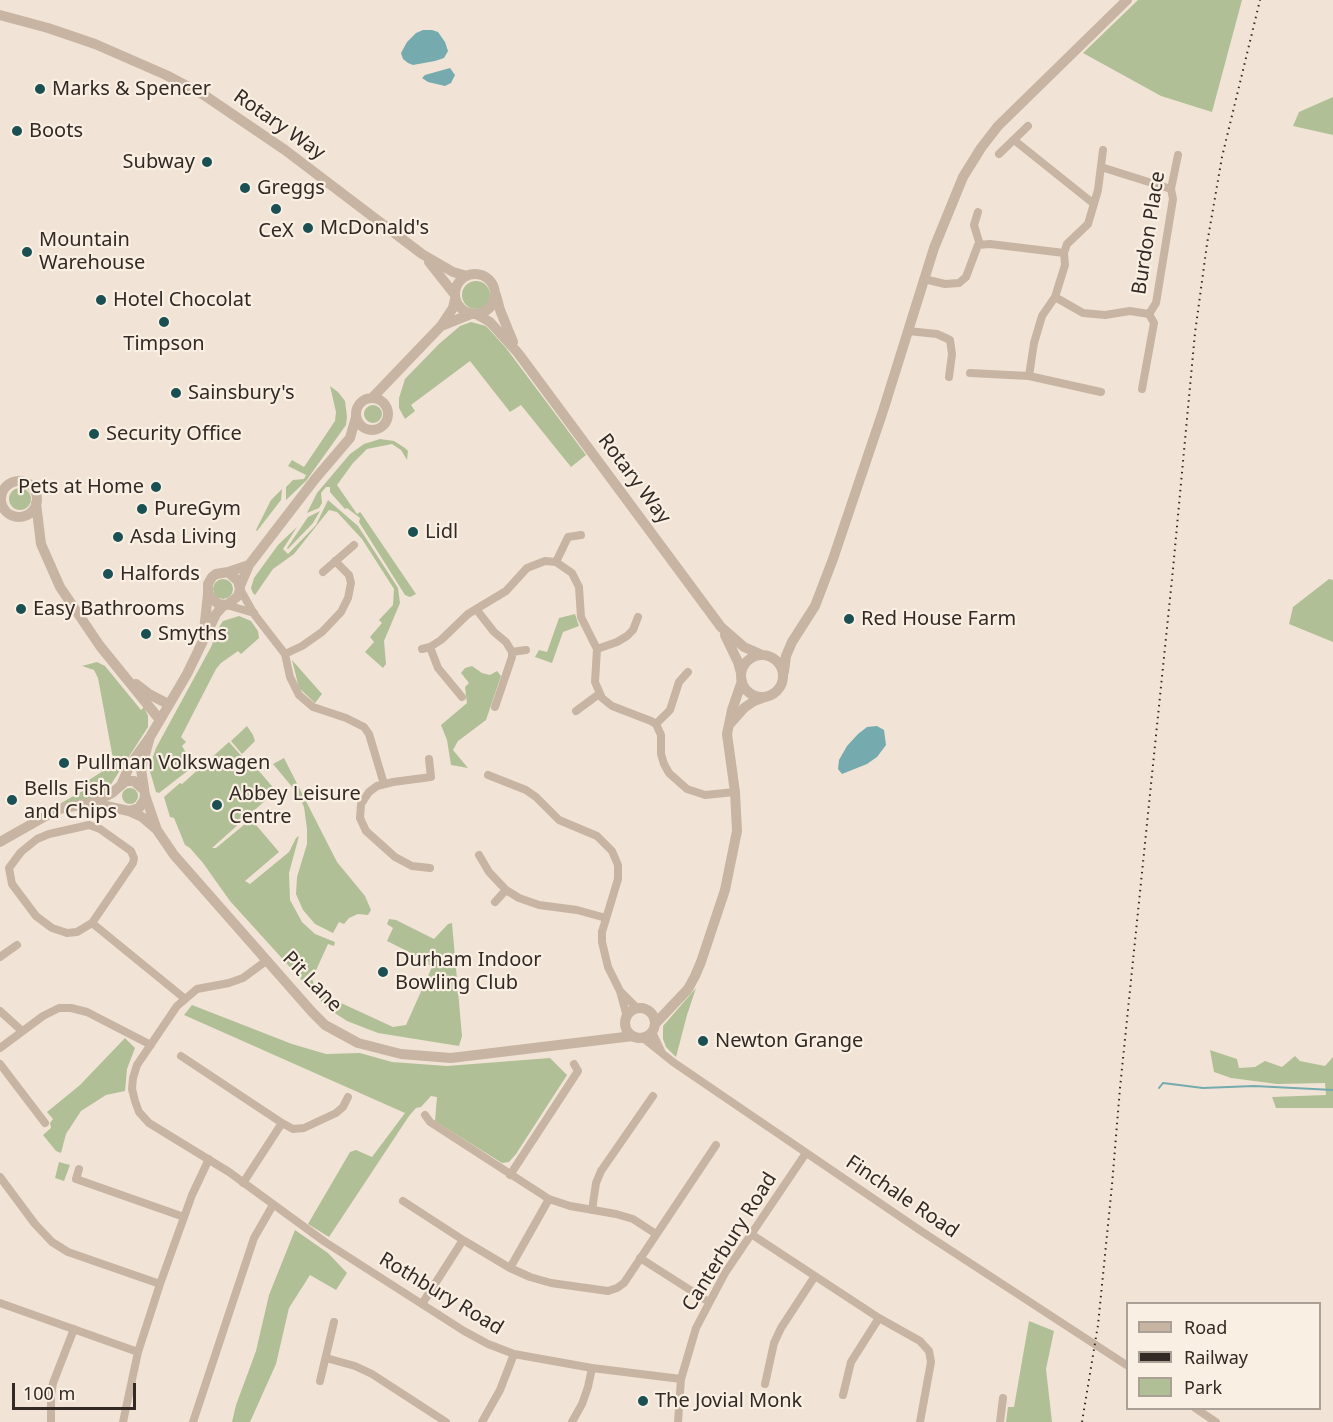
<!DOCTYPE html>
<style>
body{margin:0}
#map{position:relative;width:1333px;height:1422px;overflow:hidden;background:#f1e4d6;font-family:"Noto Sans",sans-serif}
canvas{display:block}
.legend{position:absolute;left:1126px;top:1302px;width:195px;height:108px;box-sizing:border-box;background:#f9efe2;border:2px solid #aaa096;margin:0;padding:8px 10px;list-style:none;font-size:18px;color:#332925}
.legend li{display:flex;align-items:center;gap:12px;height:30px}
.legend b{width:30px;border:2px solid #aaa096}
.scale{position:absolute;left:12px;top:1383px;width:124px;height:27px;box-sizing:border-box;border:3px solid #332925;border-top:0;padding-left:8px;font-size:18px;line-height:21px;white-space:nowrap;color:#332925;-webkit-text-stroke:4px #f9efe2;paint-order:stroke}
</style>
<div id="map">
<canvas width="1333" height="1422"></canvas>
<ul class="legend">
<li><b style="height:8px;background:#c8b4a2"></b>Road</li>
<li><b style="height:8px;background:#332925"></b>Railway</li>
<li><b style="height:16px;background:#b1bf96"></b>Park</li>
</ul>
<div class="scale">100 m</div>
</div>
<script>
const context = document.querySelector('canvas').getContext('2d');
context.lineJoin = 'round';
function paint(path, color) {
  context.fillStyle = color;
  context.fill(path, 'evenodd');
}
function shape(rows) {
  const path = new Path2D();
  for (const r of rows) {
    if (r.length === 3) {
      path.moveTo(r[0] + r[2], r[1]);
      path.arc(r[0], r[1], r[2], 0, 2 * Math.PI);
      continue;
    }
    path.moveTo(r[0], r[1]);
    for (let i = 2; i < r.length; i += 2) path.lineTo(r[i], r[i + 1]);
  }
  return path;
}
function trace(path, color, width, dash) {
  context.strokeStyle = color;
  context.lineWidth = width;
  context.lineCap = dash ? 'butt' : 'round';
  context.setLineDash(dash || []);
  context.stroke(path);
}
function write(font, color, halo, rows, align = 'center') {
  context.font = font + ' "Noto Sans",sans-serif';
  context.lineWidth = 4.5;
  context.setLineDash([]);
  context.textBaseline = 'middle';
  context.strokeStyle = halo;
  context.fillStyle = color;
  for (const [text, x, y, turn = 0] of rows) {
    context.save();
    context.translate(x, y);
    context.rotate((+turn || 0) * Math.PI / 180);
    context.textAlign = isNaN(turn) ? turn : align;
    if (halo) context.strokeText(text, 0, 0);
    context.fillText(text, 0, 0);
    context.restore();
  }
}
paint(shape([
 [1138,0,1242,0,1212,112,1161,96,1083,53],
 [1333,97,1333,135,1293,126,1299,112],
 [476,295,14],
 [471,322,486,326,506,348,586,455,571,467,521,405,510,412,470,361,411,405,415,411,405,419,399,408,399,398,405,379,439,344,460,326],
 [330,386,338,392,345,401,347,417,346,425,306,481,286,500,286,487,293,480,304,479,306,475,288,466,292,460,304,467,335,421,336,412],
 [373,414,9],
 [380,439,394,441,405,448,408,451,407,460,401,450,392,444,367,449,353,463,337,485,357,514,360,512,361,513,416,594,410,597,405,595,359,522,360,518,347,508,345,509,337,500,330,492,330,487,326,487,321,493,322,503,319,508,307,513,317,493,350,454,364,444],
 [20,499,11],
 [282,489,281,500,257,531,256,530,271,500],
 [328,500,358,526,398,588,400,603,384,641,386,664,383,668,365,652,374,642,370,637,382,623,379,620,393,605,394,589,362,539,337,512,329,510,294,554,273,569,255,595,253,593,251,588,254,578,278,545,297,527,283,549,288,554,316,525],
 [320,511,313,523,288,549,287,548,308,517],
 [1329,579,1333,580,1333,642,1289,624,1293,607],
 [223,589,10],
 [575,614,579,626,563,632,552,663,535,657,539,650,547,652,559,618],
 [239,616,251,621,258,631,259,638,241,654,238,651,221,663,216,669,181,737,186,742,182,746,194,766,159,793,156,792,149,768,156,748,211,647,219,627,223,621],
 [292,660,322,694,315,703,299,688],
 [97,662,105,666,141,710,144,707,148,716,148,727,108,789,98,797,56,806,84,790,81,785,114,764,98,678,94,670,82,666],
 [472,666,482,673,490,675,497,671,501,676,486,720,458,741,453,750,468,768,451,765,447,740,441,725,467,703,465,687,469,683,461,673,465,668],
 [247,726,253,735,255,741,242,754,231,741],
 [229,742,245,760,248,758,276,791,212,848,216,848,251,819,279,852,245,881,250,884,289,852,296,838,299,836,289,873,290,900,302,922,315,934,335,942,334,946,328,944,312,979,315,987,328,997,393,1027,406,1025,432,967,428,964,429,962,387,941,393,928,387,924,389,919,396,920,434,939,448,924,452,923,462,1036,459,1046,378,1033,347,1021,327,1008,230,901,203,863,190,848,185,845,174,818,170,817,164,797,180,783,182,784],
 [284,758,337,862,365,896,371,910,368,915,358,914,349,918,344,924,339,922,333,933,315,924,303,910,296,894,297,877,307,844,307,829,304,807,298,794,273,764],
 [130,796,8],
 [696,988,687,1015,676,1057,666,1047,663,1039,663,1026],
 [192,1005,292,1044,326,1054,360,1053,392,1062,447,1066,550,1058,567,1075,516,1154,509,1162,502,1163,435,1121,437,1097,431,1096,421,1107,416,1108,409,1116,329,1237,308,1224,350,1152,356,1150,372,1157,405,1113,184,1015],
 [125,1038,135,1048,127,1069,125,1091,106,1095,81,1111,66,1134,61,1153,56,1151,43,1135,51,1128,50,1123,53,1119,47,1112,80,1085],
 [1210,1050,1237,1059,1239,1068,1255,1067,1265,1061,1282,1067,1295,1056,1300,1061,1325,1066,1333,1057,1333,1108,1276,1108,1272,1097,1326,1095,1325,1083,1277,1084,1231,1078,1214,1072],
 [59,1162,70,1165,64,1181,55,1178],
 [295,1230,328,1253,347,1273,336,1290,310,1275,289,1308,276,1364,250,1422,232,1422,236,1405,256,1351,269,1295],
 [1029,1321,1054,1331,1046,1369,1052,1422,1006,1422,1008,1407,1014,1407]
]), '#b1bf96');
paint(shape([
 [423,30,432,30,438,32,445,42,448,51,444,58,435,61,413,65,408,63,403,59,401,53,407,42,416,33],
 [450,68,455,75,451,83,445,86,428,82,422,78,425,75],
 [877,726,884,730,886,745,877,757,867,764,842,774,838,769,839,760,847,746,858,734,867,727]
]), '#75aaae');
trace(shape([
 [1159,1088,1163,1083,1203,1088,1254,1086,1333,1090]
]), '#75aaae', 2);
trace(shape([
 [1014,140,1094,204],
 [999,154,1028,126],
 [1101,167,1171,189],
 [978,212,974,225,980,245],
 [924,279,945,284,959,283,966,277,978,245,990,244,1064,253,1067,244,1088,224,1098,190,1103,150],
 [1055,297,1083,313,1105,315,1130,311,1149,314,1156,303,1173,199,1171,189,1178,155],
 [908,331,937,334,950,340,952,354,949,377],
 [970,373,1029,376,1101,392],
 [1029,376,1034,343,1042,316,1055,297,1065,265,1064,253],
 [1142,389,1154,323,1149,314],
 [556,562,568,537,581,535],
 [323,572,354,545],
 [240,589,254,614,285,654,290,677,299,695,313,707,346,718,364,727,369,734,384,784],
 [227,605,254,613],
 [476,609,494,632,506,642,512,652,512,657,495,707],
 [430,647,438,668,462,697],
 [422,649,430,647,441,640,468,614,506,591,527,568,545,561,556,562,572,573,579,587,581,617,597,649,595,682,602,698,612,706,651,721,656,724,661,735,661,754,664,764,669,773,687,789,705,795,735,792],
 [597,649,617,642,627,636,633,630,638,617],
 [512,652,526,650],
 [285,654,302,646,322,632,341,612,348,598,351,583,349,575,335,561],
 [576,711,599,694],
 [656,724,670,710,679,682,688,672],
 [429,759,431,777,393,782,377,786,369,792,361,804,360,818,366,831,395,857,412,866,430,868],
 [488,775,526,790,536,797,559,820,597,836,612,851,618,865,618,879,602,932,602,942,608,967,620,991,627,1017],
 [89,825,100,829,131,851,134,858,133,863,92,923,77,932,67,933,52,928,36,916,12,884,9,868,21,852,37,839,49,834,89,825],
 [479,855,489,872,506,890,519,898,539,905,577,910,606,918],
 [495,902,506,890],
 [92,923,184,998],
 [0,957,17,945],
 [266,961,243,978,229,983,197,989,177,1006,137,1065,133,1078,132,1089,135,1101,139,1112,149,1123,229,1172,325,1242,464,1331,488,1344,514,1354,592,1368,681,1379],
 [620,991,638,1009],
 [0,1011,22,1031],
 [652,1032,661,1051],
 [643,1038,673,1062,921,1231,1128,1366],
 [0,1048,43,1016,59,1008,71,1008,87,1012,151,1045],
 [181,1056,282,1123,293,1129,304,1128,336,1113,343,1107,348,1097],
 [0,1064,45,1123],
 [425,1115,430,1122,549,1199,570,1206,616,1214,633,1219,656,1234],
 [79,1169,76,1179,184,1217],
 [510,1175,578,1071,574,1064],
 [0,1177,35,1224,52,1242,68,1252,160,1284],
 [243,1183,282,1123],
 [403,1201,463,1240,510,1268,530,1277,551,1283,608,1291,617,1288,624,1283,716,1145],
 [592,1210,596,1183,601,1171,653,1096],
 [751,1234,879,1318,920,1341,929,1351,931,1362,920,1422],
 [640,1258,709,1302],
 [510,1268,549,1199],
 [0,1303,138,1352],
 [422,1304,463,1240],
 [326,1358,355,1366,372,1374,446,1422],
 [320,1381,334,1322],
 [765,1384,774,1343,781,1328,815,1276],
 [843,1395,851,1362,879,1318],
 [1195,1408,1216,1422],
 [51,1422,51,1395,53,1383,74,1329],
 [123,1422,138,1352,160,1284,192,1195,209,1159],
 [193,1422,254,1238,273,1205],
 [482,1422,500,1390,514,1354],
 [572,1422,582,1404,588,1387,592,1368],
 [678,1422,681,1379,696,1328,725,1273,806,1153],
 [1000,1422,1003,1398]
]), '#c8b4a2', 8);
trace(shape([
 [0,15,48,28,95,44,166,75,204,95,285,150,422,254,453,272,467,276],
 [429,262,455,295],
 [475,294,20],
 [496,295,500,310,513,342],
 [476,314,490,322,518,353,721,627,744,647,760,654],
 [441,326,471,314],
 [373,397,441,326,453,308,455,299],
 [372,414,16],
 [19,499,18],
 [36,503,41,544,60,587,100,646,160,720],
 [228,572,238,581,240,589,238,596,227,605,218,604,208,594,208,584,212,577,216,574,228,572,249,565],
 [240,586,249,565,315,479,350,438,356,417],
 [204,631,208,594],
 [725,635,738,662,741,673],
 [762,676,21],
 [784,672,786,656,792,642,815,606,833,559,883,411,934,248,963,177,981,148,998,126,1127,0],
 [136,684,149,694,168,704],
 [729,725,744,708,754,701,765,697],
 [122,783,130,765,150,737,187,674,216,614,224,605],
 [145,795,157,830,174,855,312,1012,325,1025,358,1043,401,1054,451,1058,633,1036],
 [92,803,112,793,126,781,134,781,144,790],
 [129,811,142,817,156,829],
 [0,842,51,813,63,808,92,803,129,811,139,808,144,800,145,795,141,769,150,737],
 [640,1023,15],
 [655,1024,688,989,695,976,701,962,725,890,737,831,735,792,727,734,732,710,742,681]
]), '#c8b4a2', 10);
trace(shape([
 [1082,1422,1098,1325,1112,1185,1120,1088,1173,569,1195,333,1207,244,1222,157,1260,0]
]), '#332925', 2, [1.5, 4.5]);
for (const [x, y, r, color] of [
 [40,89,6,"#1a5054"],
 [17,131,6,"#1a5054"],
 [207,162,6,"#1a5054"],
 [245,188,6,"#1a5054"],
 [276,209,6,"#1a5054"],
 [308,228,6,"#1a5054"],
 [27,252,6,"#1a5054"],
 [101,300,6,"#1a5054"],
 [164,322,6,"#1a5054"],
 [176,393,6,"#1a5054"],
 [94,434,6,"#1a5054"],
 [156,487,6,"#1a5054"],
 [142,509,6,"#1a5054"],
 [413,532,6,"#1a5054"],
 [118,537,6,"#1a5054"],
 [108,574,6,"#1a5054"],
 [21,609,6,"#1a5054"],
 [849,619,6,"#1a5054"],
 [146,634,6,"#1a5054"],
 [64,763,6,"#1a5054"],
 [12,800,6,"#1a5054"],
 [217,805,6,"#1a5054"],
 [383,972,6,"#1a5054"],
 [703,1041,6,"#1a5054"],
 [643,1401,6,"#1a5054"]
]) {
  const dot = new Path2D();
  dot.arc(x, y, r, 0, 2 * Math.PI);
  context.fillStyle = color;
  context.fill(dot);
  trace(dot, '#f9efe2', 2);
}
write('20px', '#332925', '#f9efe2', [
 ["Marks & Spencer",52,89],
 ["Boots",29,131],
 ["Subway",195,162,"right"],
 ["Greggs",257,188],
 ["McDonald's",320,228],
 ["CeX",276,231,"center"],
 ["Mountain",39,240],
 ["Warehouse",39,263],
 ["Hotel Chocolat",113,300],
 ["Timpson",164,344,"center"],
 ["Sainsbury's",188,393],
 ["Security Office",106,434],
 ["Pets at Home",144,487,"right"],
 ["PureGym",154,509],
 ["Lidl",425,532],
 ["Asda Living",130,537],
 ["Halfords",120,574],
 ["Easy Bathrooms",33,609],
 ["Red House Farm",861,619],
 ["Smyths",158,634],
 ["Pullman Volkswagen",76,763],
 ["Bells Fish",24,789],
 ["and Chips",24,812],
 ["Abbey Leisure",229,794],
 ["Centre",229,817],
 ["Durham Indoor",395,960],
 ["Bowling Club",395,983],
 ["Newton Grange",715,1041],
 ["The Jovial Monk",655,1401]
], 'left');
write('20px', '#332925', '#f9efe2', [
 ["Rotary Way",279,125,35],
 ["Burdon Place",1149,233,-81],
 ["Rotary Way",634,479,53],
 ["Pit Lane",312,982,46],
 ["Finchale Road",902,1197,34],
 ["Canterbury Road",730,1242,-58],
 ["Rothbury Road",441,1294,31]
]);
</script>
